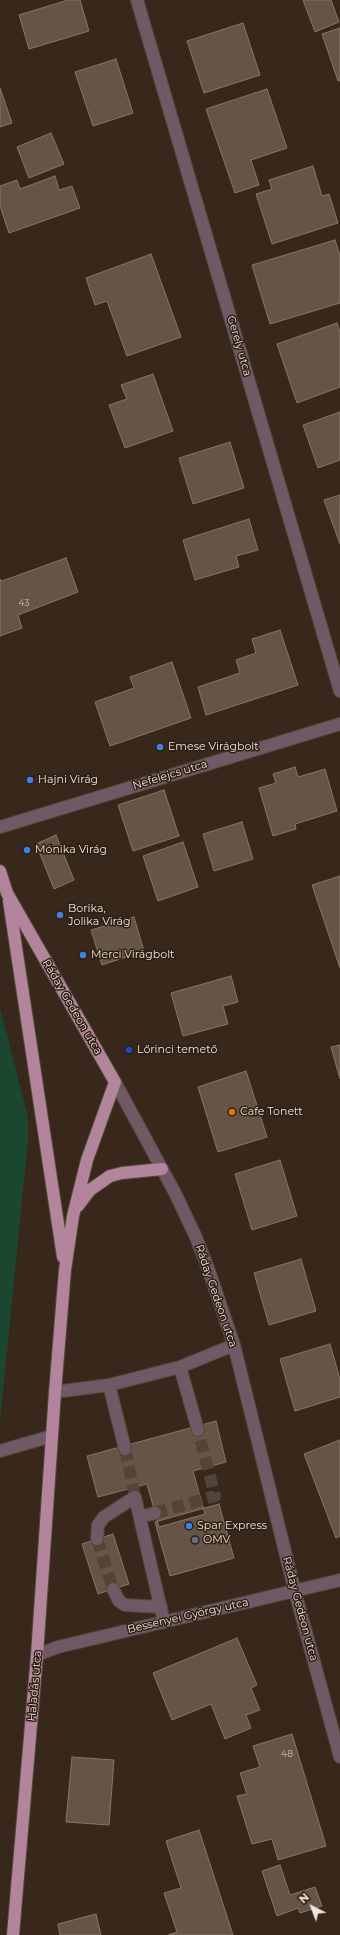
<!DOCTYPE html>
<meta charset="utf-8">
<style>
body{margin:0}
#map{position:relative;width:340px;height:1935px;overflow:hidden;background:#38281c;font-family:Montserrat,sans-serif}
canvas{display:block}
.north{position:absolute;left:292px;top:1887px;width:40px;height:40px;-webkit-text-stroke:3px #2d1e12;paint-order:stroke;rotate:318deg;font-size:11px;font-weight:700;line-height:16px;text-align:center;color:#efe5dd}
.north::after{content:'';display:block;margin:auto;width:14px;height:18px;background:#efe5dd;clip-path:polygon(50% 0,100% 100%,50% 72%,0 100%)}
</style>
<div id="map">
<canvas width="340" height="1935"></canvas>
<div class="north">N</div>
</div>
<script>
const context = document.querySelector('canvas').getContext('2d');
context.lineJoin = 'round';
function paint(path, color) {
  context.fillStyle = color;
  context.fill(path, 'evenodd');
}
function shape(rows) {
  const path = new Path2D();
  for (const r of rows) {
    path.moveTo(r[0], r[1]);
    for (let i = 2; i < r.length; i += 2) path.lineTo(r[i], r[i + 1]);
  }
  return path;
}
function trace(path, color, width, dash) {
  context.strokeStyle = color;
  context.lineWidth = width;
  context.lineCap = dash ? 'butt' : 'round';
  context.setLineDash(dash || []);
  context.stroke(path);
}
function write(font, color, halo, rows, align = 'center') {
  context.font = font + ' Montserrat,sans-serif';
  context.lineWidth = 3;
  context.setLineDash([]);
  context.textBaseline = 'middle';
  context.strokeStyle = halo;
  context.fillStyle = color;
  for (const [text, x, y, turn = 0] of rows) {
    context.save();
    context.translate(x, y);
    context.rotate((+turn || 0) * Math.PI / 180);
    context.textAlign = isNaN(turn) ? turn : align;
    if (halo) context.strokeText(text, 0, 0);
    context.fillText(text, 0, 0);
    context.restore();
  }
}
paint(shape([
 [0,1007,28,1117,28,1140,0,1423]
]), '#1b462f');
const building = shape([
 [68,0,80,0,89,31,29,49,19,15,68,0],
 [303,0,331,0,339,22,315,32,303,0],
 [243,23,260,75,204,93,187,41,243,23],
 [340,28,340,80,338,81,322,34,340,28],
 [116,59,133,113,93,126,75,72,116,59],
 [0,88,12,123,0,127,0,88],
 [267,89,287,148,251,160,259,185,235,193,206,109,267,89],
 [51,133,64,164,29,178,17,147,51,133],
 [313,166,322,196,329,194,338,223,272,244,256,194,272,189,269,180,313,166],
 [55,176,59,190,72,186,80,208,9,233,0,206,0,186,17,180,20,189,55,176],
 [335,240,340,256,340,303,270,324,252,265,335,240],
 [151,254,181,337,127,356,107,301,95,305,86,278,151,254],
 [337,323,340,332,340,387,297,403,277,344,337,323],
 [153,374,173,431,125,448,109,405,127,399,121,385,153,374],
 [340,412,340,460,318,468,303,425,340,412],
 [230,442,244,488,193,504,179,458,230,442],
 [340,495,340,544,324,500,340,495],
 [249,519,258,550,236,556,239,567,195,580,183,540,249,519],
 [66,558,78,592,18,615,22,628,0,636,0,579,2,581,66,558],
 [280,630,298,685,206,715,198,687,240,673,236,660,256,653,252,639,280,630],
 [172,662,191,718,110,746,95,702,134,688,130,677,172,662],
 [295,767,298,777,325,769,337,811,295,824,296,829,273,836,259,788,276,783,273,774,295,767],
 [164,790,179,836,133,851,118,805,164,790],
 [242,822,253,859,214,871,203,834,242,822],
 [56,835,74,880,54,889,36,844,56,835],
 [183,842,198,887,158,901,143,856,183,842],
 [340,876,340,968,312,885,340,876],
 [134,917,144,951,102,965,91,930,134,917],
 [231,976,238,1002,223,1006,228,1024,183,1036,171,993,231,976],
 [340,1045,340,1079,331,1047,340,1045],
 [246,1071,267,1137,218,1152,198,1087,246,1071],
 [280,1160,297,1216,252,1230,235,1174,280,1160],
 [301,1259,316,1311,269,1325,254,1273,301,1259],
 [330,1344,340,1379,340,1397,295,1411,280,1359,330,1344],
 [216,1421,226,1462,193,1471,205,1514,159,1527,147,1484,98,1497,87,1456,216,1421],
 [340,1440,340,1536,336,1538,304,1454,340,1440],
 [219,1504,234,1558,170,1576,155,1522,219,1504],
 [113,1534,129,1584,98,1594,82,1544,113,1534],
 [237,1638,257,1685,251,1688,260,1710,246,1715,251,1728,225,1739,211,1704,172,1720,153,1673,237,1638],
 [292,1734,326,1846,278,1860,272,1839,252,1844,237,1796,247,1794,240,1773,260,1767,253,1746,292,1734],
 [72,1757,114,1760,109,1825,66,1822,72,1757],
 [199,1830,233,1935,168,1935,177,1932,164,1893,181,1888,166,1841,199,1830],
 [280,1865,290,1895,315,1887,322,1906,300,1913,298,1908,277,1916,262,1871,280,1865],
 [96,1914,101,1935,60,1935,58,1924,96,1914]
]);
paint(building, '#665547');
trace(building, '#887567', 1);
trace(shape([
 [125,1449,135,1497],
 [155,1513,215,1496,198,1430],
 [97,1539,113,1589]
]), '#534439', 12, [12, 6]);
const minor = shape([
 [137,0,340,691],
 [0,827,340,724],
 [115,1082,175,1193,195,1235,208,1268,234,1345,295,1592,340,1757],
 [180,1367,198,1430],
 [109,1385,125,1449],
 [55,1392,109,1385,180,1367,234,1345],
 [0,1451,52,1436],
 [140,1517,155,1513],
 [97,1539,98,1525,104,1517,135,1497,164,1622],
 [113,1589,119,1601,125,1605,161,1607],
 [37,1655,58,1647,340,1580]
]);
const major = shape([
 [0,871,7,893,115,1082,87,1160,73,1216,65,1270,55,1392,37,1655,13,1935],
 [9,901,63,1257],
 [78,1206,90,1190,110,1176,122,1173,162,1169]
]);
trace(minor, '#55463b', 14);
trace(major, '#55463b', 14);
trace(minor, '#705964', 12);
trace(major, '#b2859c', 12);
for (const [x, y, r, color] of [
 [160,747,4,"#3f7fe0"],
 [30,780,4,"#3f7fe0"],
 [27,850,4,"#3f7fe0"],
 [60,915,4,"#3f7fe0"],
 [83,955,4,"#3f7fe0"],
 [129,1050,4,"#1a4fb4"],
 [232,1112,4,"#e8710a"],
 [189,1526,4,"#3f7fe0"],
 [195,1540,4,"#5c6f8a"]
]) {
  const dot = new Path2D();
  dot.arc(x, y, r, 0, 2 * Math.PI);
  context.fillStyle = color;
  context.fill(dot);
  trace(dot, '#2d1e12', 1.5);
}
write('9px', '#cdc1b8', null, [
 ["43",24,603],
 ["48",287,1754]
]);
write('11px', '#efe5dd', '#2d1e12', [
 ["Gerely utca",239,346,74],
 ["Nefelejcs utca",170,775,-17],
 ["Ráday Gedeon utca",72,1007,60],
 ["Ráday Gedeon utca",216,1296,71],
 ["Ráday Gedeon utca",300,1609,75],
 ["Bessenyei György utca",188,1616,-13],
 ["Haladás utca",35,1686,-85]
]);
write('11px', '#efe5dd', '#2d1e12', [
 ["Emese Virágbolt",168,747],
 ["Hajni Virág",38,780],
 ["Mónika Virág",35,850],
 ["Borika,",68,909],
 ["Jolika Virág",68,922],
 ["Merci Virágbolt",91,955],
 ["Lőrinci temető",137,1050],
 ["Cafe Tonett",240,1112],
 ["Spar Express",197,1526],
 ["OMV",203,1540]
], 'left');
</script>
